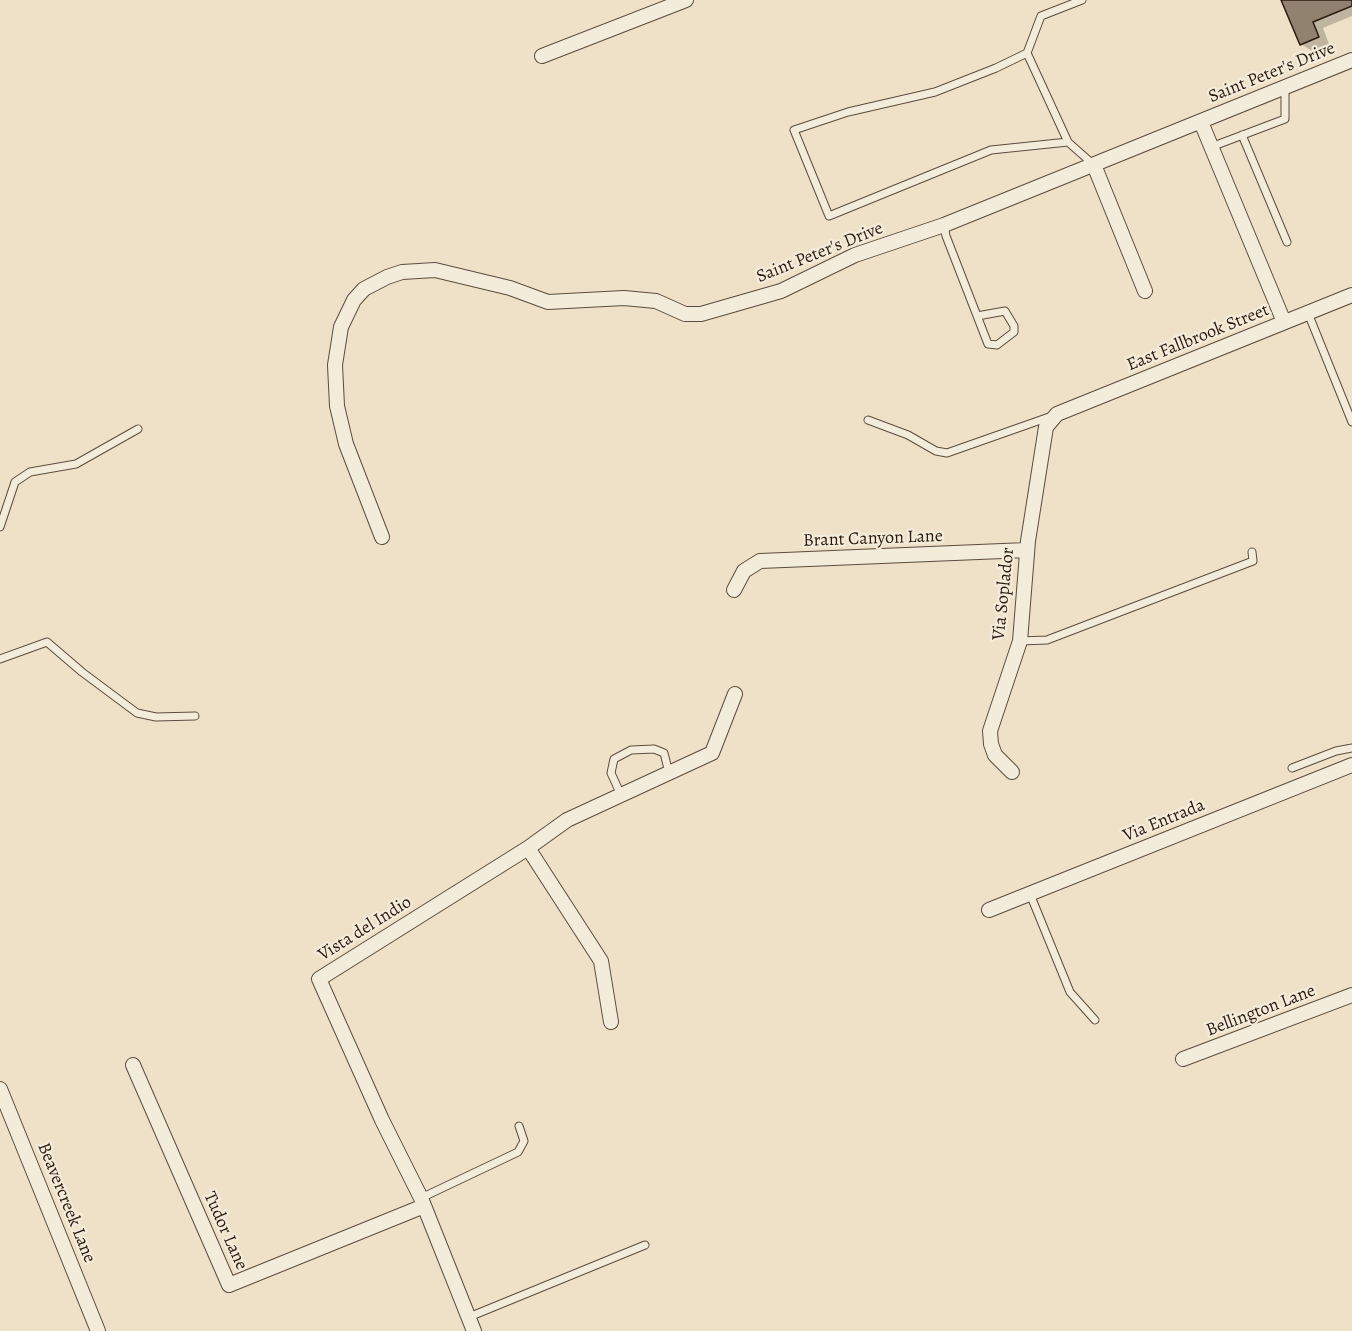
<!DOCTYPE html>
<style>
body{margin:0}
canvas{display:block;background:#eee1c8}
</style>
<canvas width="1352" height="1331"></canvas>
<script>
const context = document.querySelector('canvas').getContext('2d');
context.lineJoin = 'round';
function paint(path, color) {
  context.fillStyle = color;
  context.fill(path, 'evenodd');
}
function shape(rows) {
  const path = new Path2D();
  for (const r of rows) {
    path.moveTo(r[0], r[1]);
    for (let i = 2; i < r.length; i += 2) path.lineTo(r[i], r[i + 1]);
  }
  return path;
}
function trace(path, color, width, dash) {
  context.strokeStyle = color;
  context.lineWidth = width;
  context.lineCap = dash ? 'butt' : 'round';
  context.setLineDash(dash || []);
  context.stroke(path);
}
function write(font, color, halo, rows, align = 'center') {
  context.font = font + ' Alegreya,serif';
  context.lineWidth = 4.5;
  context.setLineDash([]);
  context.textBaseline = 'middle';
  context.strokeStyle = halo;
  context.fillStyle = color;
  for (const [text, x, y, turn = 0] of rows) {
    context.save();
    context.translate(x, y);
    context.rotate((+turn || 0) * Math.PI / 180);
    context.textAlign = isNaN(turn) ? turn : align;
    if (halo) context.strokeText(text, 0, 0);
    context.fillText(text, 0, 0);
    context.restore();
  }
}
paint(shape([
 [1283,0,1352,0,1352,16,1323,28,1329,44,1312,51,1301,44]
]), '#0003');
const building = shape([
 [1281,0,1352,0,1352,6,1313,22,1319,37,1300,45,1281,0]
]);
paint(building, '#91816f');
trace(building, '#2c1a0f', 1.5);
const service = shape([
 [1082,0,1041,16,1027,53,996,68,935,92,848,112,794,130,829,216,991,150,1068,142,1094,165],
 [1027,53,1068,142],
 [1242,135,1287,242],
 [1211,147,1285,119,1285,87],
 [944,225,946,236,988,344,997,345,1014,332,1014,326,1005,311,977,316],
 [1308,313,1352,422],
 [868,420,908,435,936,451,947,453,1052,416],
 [0,527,15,482,30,472,76,464,138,429],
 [1020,641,1047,640,1253,561,1252,552],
 [0,659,47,642,82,672,137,713,156,717,195,716],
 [1292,768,1336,751,1352,748],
 [621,795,611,773,614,759,631,750,654,749,664,753,669,773],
 [1030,894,1070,992,1095,1020],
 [421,1198,518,1152,524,1141,519,1126],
 [469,1317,645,1245]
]);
const minor = shape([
 [542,56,686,0],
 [1201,122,1284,322],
 [1094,165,1145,291],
 [382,537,346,444,337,406,335,365,341,327,354,300,364,289,387,277,402,272,435,270,510,288,548,302,624,298,656,301,685,314,701,314,781,291,855,255,944,225,1352,60],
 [734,590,744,571,760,561,1027,550],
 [1012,772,995,755,991,744,990,731,1020,641,1028,541,1046,427,1057,414,1352,295],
 [528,848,567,820,712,753,735,694],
 [989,910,1352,765],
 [1183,1059,1352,995],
 [133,1065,229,1285,424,1206],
 [0,1089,98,1331],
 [474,1331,421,1198,382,1120,319,979,528,848,601,961,611,1022]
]);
trace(service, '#5c4c3d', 9);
trace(minor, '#5c4c3d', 16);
trace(service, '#f4ecdb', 7);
trace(minor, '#f4ecdb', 14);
write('18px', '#2c1a0f', '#f4ecdb', [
 ["Saint Peter's Drive",1272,73,-22],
 ["Saint Peter's Drive",820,253,-22],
 ["East Fallbrook Street",1198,338,-22],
 ["Brant Canyon Lane",873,539,-2],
 ["Via Soplador",1004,594,-84],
 ["Via Entrada",1164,821,-22],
 ["Vista del Indio",365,929,-32],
 ["Bellington Lane",1261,1011,-21],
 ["Beavercreek Lane",66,1203,68],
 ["Tudor Lane",225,1231,66]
]);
</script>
